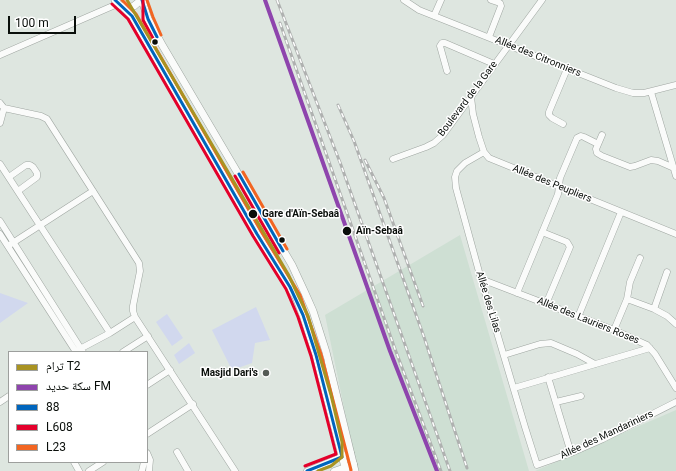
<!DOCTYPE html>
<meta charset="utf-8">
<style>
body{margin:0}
#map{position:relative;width:676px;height:471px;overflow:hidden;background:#dee6e0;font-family:Roboto,"Noto Naskh Arabic",sans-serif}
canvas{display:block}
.legend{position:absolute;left:8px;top:351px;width:140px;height:112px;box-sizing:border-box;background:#fff;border:1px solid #9d9f9d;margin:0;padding:5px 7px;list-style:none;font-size:12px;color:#090e0a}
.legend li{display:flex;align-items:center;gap:8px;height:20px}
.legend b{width:20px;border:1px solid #9d9f9d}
.scale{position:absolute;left:8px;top:16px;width:68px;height:18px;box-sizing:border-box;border:2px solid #090e0a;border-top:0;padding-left:5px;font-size:12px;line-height:14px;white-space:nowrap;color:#090e0a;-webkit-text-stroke:3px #fff;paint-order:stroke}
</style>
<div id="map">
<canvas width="676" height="471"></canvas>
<ul class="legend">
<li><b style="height:5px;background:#a99322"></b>ترام T2</li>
<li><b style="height:5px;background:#8e44ad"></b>سكة حديد FM</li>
<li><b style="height:5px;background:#0065bd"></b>88</li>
<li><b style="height:5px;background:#e4002b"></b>L608</li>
<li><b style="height:5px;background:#f26522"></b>L23</li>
</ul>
<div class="scale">100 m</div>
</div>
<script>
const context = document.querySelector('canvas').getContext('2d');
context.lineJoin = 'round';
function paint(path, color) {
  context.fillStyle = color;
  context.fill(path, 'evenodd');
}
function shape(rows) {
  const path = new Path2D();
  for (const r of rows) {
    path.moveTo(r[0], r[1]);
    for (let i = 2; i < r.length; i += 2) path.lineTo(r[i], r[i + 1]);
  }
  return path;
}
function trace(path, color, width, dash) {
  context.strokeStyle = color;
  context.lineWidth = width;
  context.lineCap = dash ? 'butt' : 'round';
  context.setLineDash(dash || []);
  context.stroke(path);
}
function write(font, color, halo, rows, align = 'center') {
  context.font = font + ' Roboto,sans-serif';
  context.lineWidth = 3;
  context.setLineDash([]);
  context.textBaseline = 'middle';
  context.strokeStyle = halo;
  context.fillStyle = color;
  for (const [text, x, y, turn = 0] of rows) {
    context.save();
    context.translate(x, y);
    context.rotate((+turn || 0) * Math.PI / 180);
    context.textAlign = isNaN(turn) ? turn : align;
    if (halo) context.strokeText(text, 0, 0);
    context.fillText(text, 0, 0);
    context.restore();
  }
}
paint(shape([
 [460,235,529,471,357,471,325,315],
 [676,410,676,471,535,471]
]), '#cedfd3');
paint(shape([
 [0,293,28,303,0,323],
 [256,307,270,340,255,343,252,363,232,370,212,330],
 [167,314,183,338,172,346,156,322],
 [189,343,195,353,179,364,174,355]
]), '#d1d8ee');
const minor = shape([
 [404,0,419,10,616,88,633,93,644,93,676,85],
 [434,16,441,0],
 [489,37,501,6,500,3,491,0],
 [0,55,115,5,119,5],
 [447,71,440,46,442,43,445,43,494,64],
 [651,92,676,176],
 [471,97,473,114,479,137,484,152,489,158,676,234],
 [0,103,4,108,41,116,47,119,139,263,140,271,133,306,133,311,135,317,235,471],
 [0,123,4,108],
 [563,124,552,118,549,115,549,112,567,69],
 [602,135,596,149,597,153,602,156,630,167,635,166,651,160,658,161,674,168],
 [484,152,465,163,457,171,455,177,456,188,481,279,525,427,537,465,571,453,603,439,676,402],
 [393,159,426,147,434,143,443,135,542,0],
 [0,164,110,333],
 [9,177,26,165,30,165,33,167,37,173,37,177,18,191],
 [0,221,83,352],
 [542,232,567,242,570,247,546,304],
 [0,234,76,352],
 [11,244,93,191],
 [481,279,614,330,647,345,655,354,676,388],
 [517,293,558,194,560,178,577,138,581,136,584,137,598,144],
 [627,299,654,309,667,316,676,324],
 [654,309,667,272],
 [578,317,621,212],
 [614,330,627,299,630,282,640,258],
 [78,350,110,333,135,317],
 [123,352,148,336],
 [504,355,540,344,551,343,577,354,595,364],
 [548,377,571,453],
 [147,385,170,370],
 [514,388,650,348],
 [0,402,9,396],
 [556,402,581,396],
 [147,434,193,404],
 [177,452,188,471],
 [147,453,150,460,149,471],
 [74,462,79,471],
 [89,471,103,462],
 [142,471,144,462],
 [307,471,351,453],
 [334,471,354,464]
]);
const major = shape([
 [115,0,119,5,127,8,134,6,141,0],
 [142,0,148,19,161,43,292,265,305,293,313,311,326,352,355,471],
 [123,7,132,16,151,49,257,234,296,297,303,315,316,355,346,471]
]);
trace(minor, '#9fa6a1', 7);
trace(major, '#9fa6a1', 8);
trace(minor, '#fafbfa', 6);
trace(major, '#fafbfa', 7);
trace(shape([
 [324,359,324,373]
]), '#afb1b0', 1);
const rail = shape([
 [277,0,341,165,450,471],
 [280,23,395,349,441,471],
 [338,105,354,141,424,337,467,468],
 [365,160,384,198,423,306]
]);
trace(rail, '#afb1b0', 3);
trace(rail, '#fff', 1.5, [4.5]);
trace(shape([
 [115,0,132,16,257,234,290,287,303,315,316,355,342,457,307,471],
 [142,0,148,19,157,37],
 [239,174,283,251]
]), '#0065bd', 3);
trace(shape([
 [143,0,143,20,155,42],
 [112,4,128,19,253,236,286,289,298,317,311,356,336,454,305,466],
 [235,176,279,253]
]), '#e4002b', 3);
trace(shape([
 [122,0,136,14,261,231,300,295,321,354,351,470],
 [147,0,153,17,161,35],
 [243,172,287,249]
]), '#f26522', 3);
trace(shape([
 [265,0,390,351,437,471]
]), '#8e44ad', 4);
trace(shape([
 [127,0,288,274,308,316,331,395,342,442,342,457,331,466,318,471]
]), '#a99322', 3);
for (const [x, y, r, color] of [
 [155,42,3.5,"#090e0a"],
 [253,214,5,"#090e0a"],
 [347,231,5,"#090e0a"],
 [282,240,3.5,"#090e0a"],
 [266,373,4,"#545a55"]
]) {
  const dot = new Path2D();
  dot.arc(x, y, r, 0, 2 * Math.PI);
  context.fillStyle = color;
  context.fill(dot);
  trace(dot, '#fff', 1.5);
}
write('10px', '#090e0a', '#fff', [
 ["Allée des Citronniers",538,57,22],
 ["Boulevard de la Gare",468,99,-53],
 ["Allée des Peupliers",552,184,22],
 ["Allée des Lilas",488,302,73],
 ["Allée des Lauriers Roses",588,321,22],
 ["Allée des Mandariniers",607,435,-25]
]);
write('bold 10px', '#090e0a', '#fff', [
 ["Gare d'Aïn-Sebaâ",262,214],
 ["Aïn-Sebaâ",356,231]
], 'left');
write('bold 10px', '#090e0a', '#fff', [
 ["Masjid Dari's",258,373]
], 'right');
</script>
